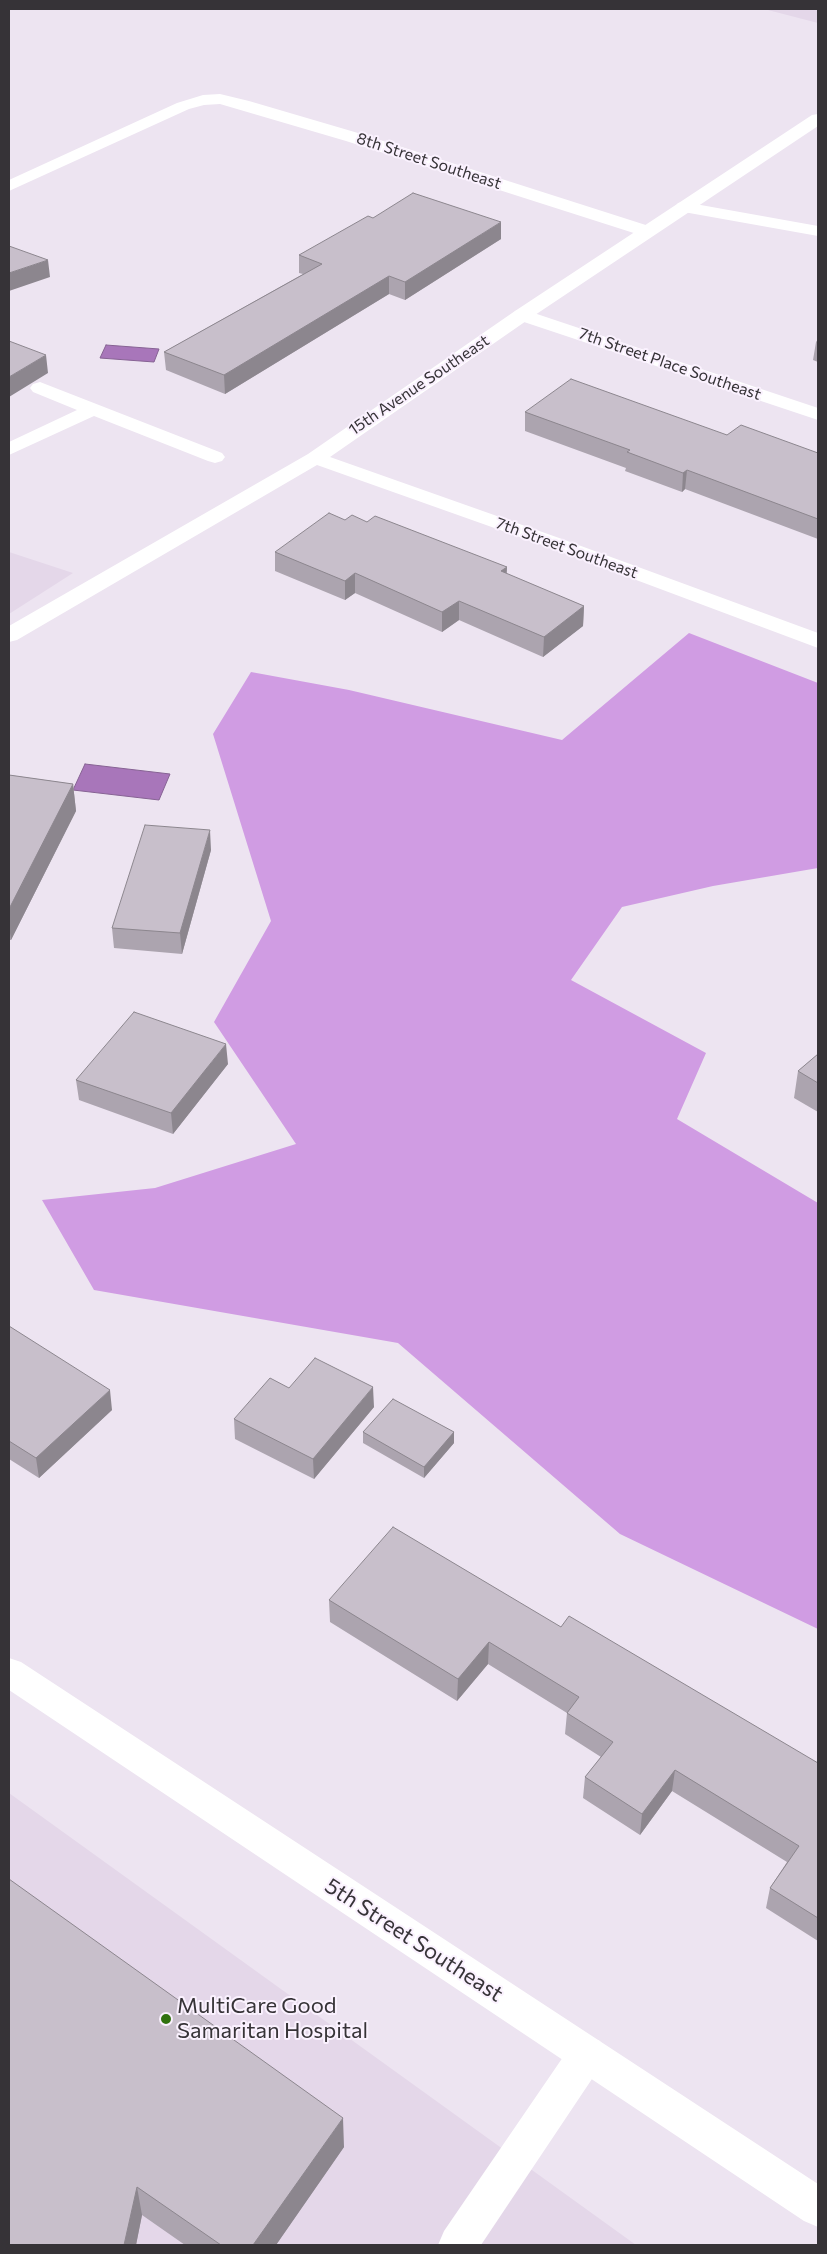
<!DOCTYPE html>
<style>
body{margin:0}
#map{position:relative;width:827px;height:2254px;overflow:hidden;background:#ede4f1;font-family:Commissioner,sans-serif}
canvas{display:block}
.frame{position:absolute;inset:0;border:10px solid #363337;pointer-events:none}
</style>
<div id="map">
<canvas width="827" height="2254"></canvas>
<div class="frame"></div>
</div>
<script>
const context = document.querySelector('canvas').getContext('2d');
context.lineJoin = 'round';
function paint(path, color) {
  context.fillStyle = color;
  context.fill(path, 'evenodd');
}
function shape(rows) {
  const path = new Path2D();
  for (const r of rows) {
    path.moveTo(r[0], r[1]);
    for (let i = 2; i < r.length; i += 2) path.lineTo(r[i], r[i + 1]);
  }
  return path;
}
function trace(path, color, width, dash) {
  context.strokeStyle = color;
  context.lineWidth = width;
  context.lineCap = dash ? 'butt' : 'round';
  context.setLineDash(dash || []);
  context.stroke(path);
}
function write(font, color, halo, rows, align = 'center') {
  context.font = font + ' Commissioner,sans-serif';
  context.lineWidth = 4;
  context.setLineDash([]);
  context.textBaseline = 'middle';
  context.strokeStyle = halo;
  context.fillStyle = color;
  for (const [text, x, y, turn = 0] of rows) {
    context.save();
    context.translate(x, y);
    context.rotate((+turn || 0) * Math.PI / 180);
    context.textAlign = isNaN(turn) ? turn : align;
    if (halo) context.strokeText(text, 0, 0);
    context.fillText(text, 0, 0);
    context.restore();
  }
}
paint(shape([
 [764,9,818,9,818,23],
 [9,552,73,573,9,614],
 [9,1793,636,2245,9,2245]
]), '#e4d7e9');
paint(shape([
 [689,633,818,683,818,868,713,886,622,907,571,980,706,1053,677,1119,818,1203,818,1629,620,1534,398,1343,94,1290,42,1200,155,1188,296,1144,214,1022,271,921,213,734,251,672,349,690,562,740]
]), '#d09ce3');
const water = shape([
 [106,345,159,349,154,362,100,358,106,345],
 [85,764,170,774,159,800,73,790,85,764]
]);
paint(water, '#a876ba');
trace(water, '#866293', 1);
paint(shape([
 [684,202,818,226,818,236,678,211,675,207,678,203,684,202],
 [40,382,222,453,225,457,222,461,215,463,208,461,94,416,9,455,9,442,77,410,33,392,30,388,33,384,40,382],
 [587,2036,600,2041,606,2054,600,2067,481,2245,438,2245,444,2231,574,2041,587,2036]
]), '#fff');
paint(shape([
 [220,94,249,101,358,133,652,227,655,231,652,235,646,236,640,235,346,141,220,104,204,105,189,109,9,191,9,180,177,103,203,95,220,94],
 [522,309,818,408,818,420,515,319,513,315,515,311,522,309],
 [9,1658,21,1662,818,2184,818,2227,804,2221,9,1690,9,1658]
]), '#fff');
paint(shape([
 [818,114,818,126,529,319,330,457,562,539,818,633,818,648,548,547,317,465,17,640,9,642,9,626,308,454,515,311,812,115,818,114]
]), '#fff');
paint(shape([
 [373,218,501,239,405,300,389,294,225,394,166,370,164,352,303,274,299,273,299,255],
 [818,339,818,362,813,360,816,342],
 [525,412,727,435,818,453,818,539,685,489,682,492,625,471,626,468,525,431],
 [345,520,367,522,507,567,506,574,584,606,583,626,543,657,459,620,442,632,355,593,345,600,275,571,275,552],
 [9,775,73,784,76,811,11,940,9,940],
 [211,850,182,954,114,948,112,928],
 [818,1054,818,1112,794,1098,798,1071],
 [228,1064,173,1134,79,1100,76,1080],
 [9,1326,112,1410,39,1478,9,1459],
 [289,1388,374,1407,314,1479,235,1439,234,1419],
 [363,1432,454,1432,454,1443,424,1478,363,1443],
 [329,1600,561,1627,818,1763,818,1941,766,1908,770,1888,787,1862,672,1791,640,1835,583,1798,585,1777,601,1757,565,1734,567,1713,488,1664,457,1701,330,1622],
 [9,1879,344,2147,276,2245,185,2245,142,2215,136,2245,9,2245]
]), '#aca4af');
paint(shape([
 [501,222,501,239,405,300,405,282],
 [48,260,50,277,9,291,9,273],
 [389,276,389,294,225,394,224,375],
 [46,355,48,373,9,397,9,377],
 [687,470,685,489,682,492,683,473],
 [507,567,506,587,501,571],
 [355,573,355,593,345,600,345,581],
 [459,601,459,620,442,632,442,612],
 [584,606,583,626,543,657,544,637],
 [73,784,76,811,11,940,9,926,9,909],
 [210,830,211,850,182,954,180,933],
 [226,1044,228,1064,173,1134,171,1113],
 [373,1387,374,1407,314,1479,313,1459],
 [110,1390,112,1410,39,1478,36,1458],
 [454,1432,454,1443,424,1478,424,1467],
 [489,1642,488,1664,457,1701,458,1679],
 [675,1770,672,1791,640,1835,642,1814],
 [343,2118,344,2147,276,2245,253,2245],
 [137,2187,142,2215,136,2245,124,2245]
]), '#8c868e');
const building = shape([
 [413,193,501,222,405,282,389,276,224,375,164,352,322,264,299,255,368,216,373,218,413,193],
 [9,246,48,260,9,273,9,246],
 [9,341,46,355,9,377,9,341],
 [571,379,727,435,741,425,818,453,818,519,687,470,683,473,627,452,630,450,525,412,571,379],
 [329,513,345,520,352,515,367,522,375,516,507,567,501,571,584,606,544,637,459,601,442,612,355,573,345,581,275,552,329,513],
 [9,775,73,784,9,909,9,775],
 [145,825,210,830,180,933,112,928,145,825],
 [134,1012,226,1044,171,1113,76,1080,134,1012],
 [818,1054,818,1083,798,1071,818,1054],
 [9,1326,110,1390,36,1458,9,1441,9,1326],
 [315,1358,373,1387,313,1459,234,1419,270,1378,289,1388,315,1358],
 [393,1399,454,1432,424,1467,363,1432,393,1399],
 [393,1527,561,1627,569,1616,818,1763,818,1918,770,1888,799,1846,675,1770,642,1814,585,1777,613,1742,567,1713,579,1697,489,1642,458,1679,329,1600,393,1527],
 [9,1879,343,2118,253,2245,221,2245,137,2187,124,2245,9,2245,9,1879]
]);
paint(building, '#c8bfcb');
trace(building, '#8c868e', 1);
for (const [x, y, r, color] of [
 [166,2019,6,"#30720f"]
]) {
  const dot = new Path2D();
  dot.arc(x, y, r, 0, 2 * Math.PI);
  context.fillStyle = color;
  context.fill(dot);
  trace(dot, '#faf1fe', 2);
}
write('16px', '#363337', '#faf1fe', [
 ["8th Street Southeast",429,161,18],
 ["7th Street Place Southeast",670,364,19],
 ["15th Avenue Southeast",419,385,-34],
 ["7th Street Southeast",567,548,20]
]);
write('22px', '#363337', '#faf1fe', [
 ["5th Street Southeast",414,1940,33]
]);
write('22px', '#363337', '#faf1fe', [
 ["MultiCare Good",177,2006],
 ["Samaritan Hospital",177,2031]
], 'left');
</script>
